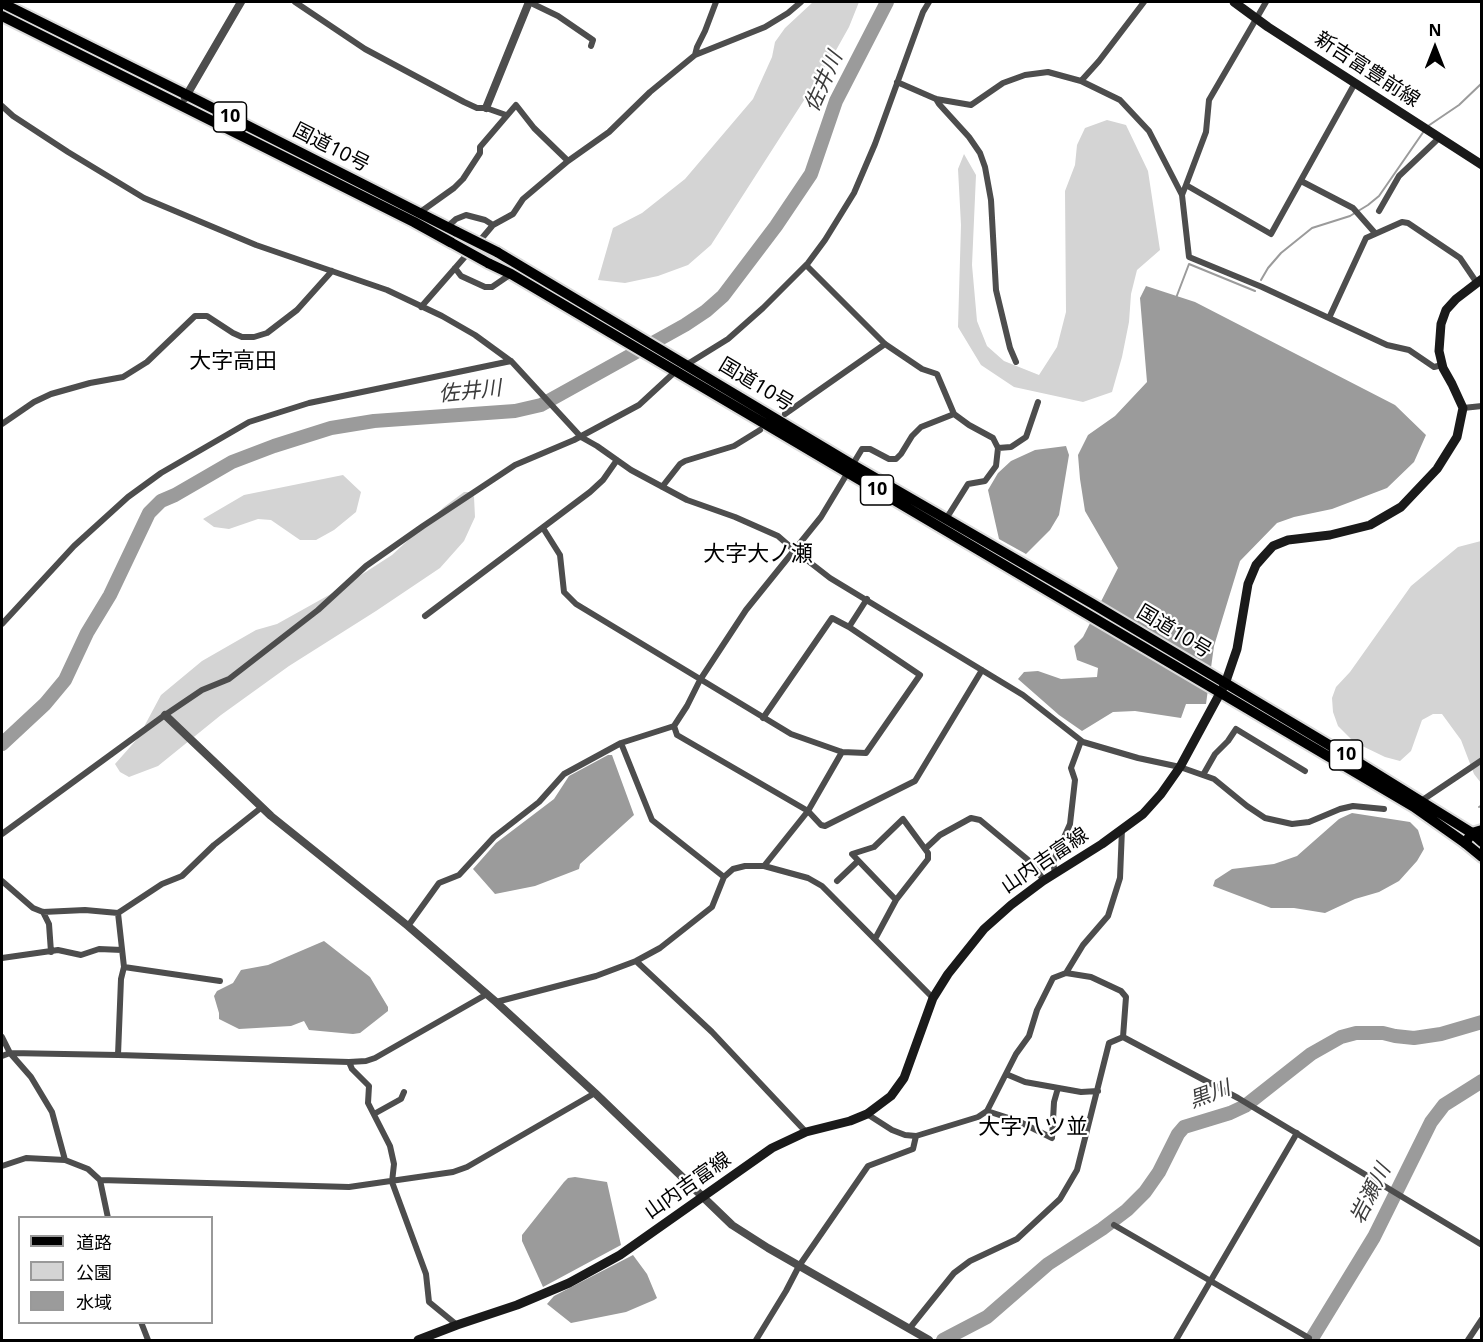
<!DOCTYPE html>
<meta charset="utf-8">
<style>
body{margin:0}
#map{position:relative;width:1483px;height:1342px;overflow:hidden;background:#fff;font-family:"Noto Sans","Noto Sans JP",sans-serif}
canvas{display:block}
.frame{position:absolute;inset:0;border:3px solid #000;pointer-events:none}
.legend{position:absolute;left:18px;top:1216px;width:195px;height:108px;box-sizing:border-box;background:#fff;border:2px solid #999;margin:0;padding:8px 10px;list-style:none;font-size:18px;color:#000}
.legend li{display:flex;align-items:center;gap:12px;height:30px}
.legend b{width:30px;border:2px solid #999}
.north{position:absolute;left:1405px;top:18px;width:60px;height:60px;-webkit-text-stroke:4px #fff;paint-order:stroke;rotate:0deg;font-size:16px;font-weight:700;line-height:24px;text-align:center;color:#000}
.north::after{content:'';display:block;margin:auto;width:21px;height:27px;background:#000;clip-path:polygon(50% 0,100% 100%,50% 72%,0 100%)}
</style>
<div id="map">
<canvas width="1483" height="1342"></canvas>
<div class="frame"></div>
<ul class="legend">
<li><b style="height:8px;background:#000"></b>道路</li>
<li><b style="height:16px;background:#d4d4d4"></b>公園</li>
<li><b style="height:16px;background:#9b9b9b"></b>水域</li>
</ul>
<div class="north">N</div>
</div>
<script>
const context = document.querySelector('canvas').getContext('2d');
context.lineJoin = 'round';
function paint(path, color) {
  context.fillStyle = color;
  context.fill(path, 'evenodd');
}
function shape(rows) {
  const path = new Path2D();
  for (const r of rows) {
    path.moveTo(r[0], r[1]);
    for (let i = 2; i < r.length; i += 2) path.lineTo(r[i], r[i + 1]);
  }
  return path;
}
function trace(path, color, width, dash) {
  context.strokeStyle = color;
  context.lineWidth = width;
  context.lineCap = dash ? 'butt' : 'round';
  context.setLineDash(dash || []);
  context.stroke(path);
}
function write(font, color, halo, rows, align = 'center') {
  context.font = font + ' "Noto Sans","Noto Sans JP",sans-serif';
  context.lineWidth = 4.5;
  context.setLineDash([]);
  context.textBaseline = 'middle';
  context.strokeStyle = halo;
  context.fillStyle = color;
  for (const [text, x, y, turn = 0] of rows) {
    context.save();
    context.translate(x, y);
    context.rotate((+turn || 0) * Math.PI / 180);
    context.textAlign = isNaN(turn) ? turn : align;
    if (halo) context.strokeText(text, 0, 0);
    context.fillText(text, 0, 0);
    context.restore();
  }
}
paint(shape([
 [813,2,859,2,849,27,835,52,711,245,688,265,658,276,625,283,598,280,613,228,642,213,685,179,753,99,772,57,775,42,785,28],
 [1107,120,1126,125,1148,171,1160,250,1137,270,1131,294,1129,322,1122,357,1112,392,1083,402,1014,387,981,365,958,327,961,225,958,169,964,154,976,175,972,265,977,321,987,346,1004,361,1039,375,1057,347,1066,312,1065,191,1075,165,1077,145,1085,128],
 [343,475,361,492,356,512,334,530,316,540,300,540,271,520,258,519,229,529,214,527,203,519,244,495],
 [464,492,471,492,474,497,475,517,464,541,440,568,376,611,289,666,221,715,158,766,129,777,120,772,115,764,138,738,161,695,202,661,256,630,277,624,338,590,392,555,444,507],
 [1481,541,1481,783,1474,774,1461,740,1442,714,1433,714,1422,720,1411,751,1400,761,1385,757,1354,742,1338,726,1333,712,1332,698,1336,687,1350,672,1411,586,1458,547]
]), '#d4d4d4');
paint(shape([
 [1146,286,1195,302,1395,405,1426,435,1414,462,1387,488,1332,509,1294,517,1277,523,1240,561,1214,646,1206,704,1186,704,1181,718,1135,711,1113,712,1082,731,1059,715,1018,679,1024,672,1038,671,1061,679,1097,677,1098,668,1077,660,1074,646,1083,637,1118,568,1085,511,1080,479,1078,455,1088,435,1115,416,1147,382,1140,298],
 [1066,446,1069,455,1059,515,1050,530,1026,554,999,539,988,490,998,473,1011,461,1035,450],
 [608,755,612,755,634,815,580,864,579,869,535,886,495,894,473,869,496,843,554,799,569,776],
 [1352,813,1410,822,1418,830,1424,849,1417,861,1399,881,1379,892,1355,899,1325,913,1294,908,1271,908,1213,886,1215,880,1232,869,1274,864,1297,856,1339,819],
 [324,941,370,977,388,1007,388,1011,360,1033,353,1034,309,1030,304,1021,291,1026,239,1029,219,1019,219,1013,214,996,217,991,233,983,241,970,268,965],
 [575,1177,607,1182,621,1245,543,1287,522,1241,522,1235,564,1182,568,1178],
 [633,1255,647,1274,657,1298,654,1300,626,1312,571,1323,547,1304,554,1296]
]), '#9b9b9b');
trace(shape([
 [1428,126,1459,105,1482,83],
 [1261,280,1268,268,1281,253,1312,228,1350,216,1368,205,1379,196,1424,131],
 [1176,298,1189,264,1255,291],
 [1479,807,1482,805]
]), '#9b9b9b', 2);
trace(shape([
 [2,744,45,704,65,680,87,633,110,595,149,513,161,501,175,495,232,462,274,446,331,428,374,421,515,411,541,405,685,325,706,311,723,296,776,226,811,174,836,101,887,2],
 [943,1340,987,1317,1048,1264,1102,1229,1127,1210,1145,1192,1159,1172,1178,1134,1184,1127,1230,1113,1245,1106,1311,1054,1341,1037,1356,1033,1383,1033,1395,1036,1414,1038,1441,1034,1482,1022],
 [1311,1340,1374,1237,1431,1122,1444,1105,1482,1081]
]), '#9b9b9b', 14);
const primary = shape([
 [1465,843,1472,833,1482,830]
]);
const trunk = shape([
 [2,3,187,95,457,232],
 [2,16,414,222,452,243],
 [497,252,853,465,1093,604,1356,761,1472,833,1482,842],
 [488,263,511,274,1414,807,1465,843,1482,857]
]);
trace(primary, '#dbdbdb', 14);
trace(trunk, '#dbdbdb', 14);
trace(shape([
 [295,2,365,49,464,102,477,108,486,108,506,115],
 [529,2,558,16,593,40,591,46],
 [695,55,697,47,705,31,716,2],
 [1081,81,1120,100,1149,131,1182,195,1189,257,1262,287,1387,345,1409,350,1434,367,1442,365],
 [897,82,936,99,971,105,1003,83,1025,75,1048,72,1081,81,1099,61,1144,2],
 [936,99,939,104,969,137,980,153,985,167,991,200,996,290,1010,348,1016,362],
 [2,106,13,116,68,152,144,198,256,245,387,290,442,316,475,335,512,362,581,437,597,446,631,470,687,500,735,517,778,536,794,550,830,578,1023,695,1083,742,1138,758,1180,767,1214,779,1247,806,1265,818,1292,824,1309,822,1340,809,1353,806,1384,809],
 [1301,181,1353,208,1375,233],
 [1186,185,1206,132,1209,100,1266,2],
 [1182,195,1186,185,1271,234,1355,83],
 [1379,211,1399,176,1439,138],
 [419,213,454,188,463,179,480,153,480,147,516,105,534,128,568,161],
 [446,228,456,219,466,215,485,220,493,225],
 [477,244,493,225,513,214,523,199,568,161,609,132,650,92,695,55,765,27,788,13,801,2],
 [806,265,885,344,922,369,937,374,954,414,969,425,993,438,998,448,996,466,985,481,968,484,946,519],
 [455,268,461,276,485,287,492,287,511,274],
 [421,307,470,251],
 [1329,318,1366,238,1402,222,1408,223,1460,258,1477,283],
 [686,365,728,339,763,308,808,263,825,240,854,193,875,144,923,12,929,2],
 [1463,408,1482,406],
 [785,414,885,344],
 [2,424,34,402,51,394,90,383,123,377,147,362,195,316,207,316,233,333,242,337,254,337,267,333,297,310,332,271],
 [998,448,1011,447,1026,437,1038,402],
 [662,487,680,464,685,461,734,446,760,430],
 [543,528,560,555,564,592,576,604,791,734,842,752,866,753,920,675,849,627,867,599],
 [425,616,590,492,603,480,617,460],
 [2,624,74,546,128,497,161,473,249,422,309,403,511,361],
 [763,718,832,618,849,627],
 [674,726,677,735,808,811,821,825,825,826,915,781,982,670],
 [621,743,652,820,724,877],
 [1203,775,1215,754,1228,741,1236,729,1305,771],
 [1421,801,1482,760],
 [2,834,165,715,202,690,229,679,318,610,366,566,423,526,515,465,574,440,639,405,677,370],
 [925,849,940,835,971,818,980,820,1027,859,1044,880],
 [764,866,808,811,842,752],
 [1055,873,1053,862,1070,824,1075,780,1071,768,1081,741],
 [2,881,33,908,43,912,85,910,118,913,124,967,121,979,118,1055],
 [837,881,858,861],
 [43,912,49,924,51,952],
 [118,913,162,884,182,876,214,845,262,807],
 [408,926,439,883,459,875,494,837,539,802,564,774,621,743,674,726,687,706,700,680,746,610,821,517,862,449,870,449,889,459,896,459,901,454,912,436,921,427,954,414],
 [875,939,896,900,928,859,928,853,903,819,874,847,852,854,896,900],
 [2,958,58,950,81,955,99,949,122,950],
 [636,961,712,1032,806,1132],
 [124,967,220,981],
 [1066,973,1083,945,1108,916,1120,878,1122,829],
 [496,1002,596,976,636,961,660,948,712,907,724,877,733,869,745,866,764,866,808,878,822,886,933,998],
 [2,1037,10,1053,31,1077,52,1112,65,1160],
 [2,1056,10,1053,118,1055,349,1062],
 [1006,1074,1025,1082,1081,1092,1098,1091],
 [987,1111,1018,1121,1052,1138,1054,1102,1058,1088],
 [374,1114,401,1099,404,1092],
 [867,1114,892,1130,905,1135,916,1136,978,1117,987,1111,1016,1054,1029,1036,1037,1010,1053,978,1066,973,1091,977,1121,991,1126,997,1123,1037,1238,1098,1482,1245],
 [2,1166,26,1158,65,1160,88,1169,100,1180,108,1218],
 [100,1180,349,1187,453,1172,467,1167,595,1093],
 [1114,1225,1309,1338],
 [141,1322,148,1340],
 [457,1325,429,1302,426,1274,392,1182,394,1164,390,1146,368,1103,369,1086,352,1069,349,1062,366,1061,375,1058,487,994],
 [909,1329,954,1273,970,1261,1017,1239,1060,1199,1077,1170,1109,1043,1123,1037],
 [756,1340,786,1291,799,1266,868,1166,913,1149,916,1136],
 [1176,1340,1297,1133],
 [1468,1340,1482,1319]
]), '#4d4d4d', 6);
trace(shape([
 [185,98,241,2],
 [486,108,529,2],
 [165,715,271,816,408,926,496,1002,595,1093,732,1225,768,1248,929,1340]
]), '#4d4d4d', 8);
trace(shape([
 [1234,2,1268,27,1482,165],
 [418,1340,457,1325,517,1305,569,1283,620,1255,772,1148,806,1132,850,1121,867,1114,891,1096,904,1078,933,998,948,974,984,929,1011,905,1043,881,1102,844,1143,814,1161,794,1180,767,1225,684,1237,649,1248,584,1256,565,1263,557,1273,546,1288,540,1330,535,1370,525,1401,507,1437,469,1457,437,1463,408,1452,384,1443,368,1439,351,1441,324,1446,310,1456,299,1482,279]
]), '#1a1a1a', 9);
trace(primary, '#000', 10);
trace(trunk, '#000', 10);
const trunkBridge = shape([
 [457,232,497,252],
 [452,243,488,263]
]);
trace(trunkBridge, '#dbdbdb', 14, []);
trace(trunkBridge, '#000', 10);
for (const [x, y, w] of [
 [230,117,33],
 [877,490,33],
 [1346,755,33]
]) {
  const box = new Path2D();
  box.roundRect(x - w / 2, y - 15, w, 30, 4.5);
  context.fillStyle = '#fff';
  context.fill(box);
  trace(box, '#000', 1.5);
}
write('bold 18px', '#000', null, [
 ["10",230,117],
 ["10",877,490],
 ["10",1346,755]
]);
write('20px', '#000', '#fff', [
 ["新吉富豊前線",1367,70,33],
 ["国道10号",331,148,27],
 ["国道10号",756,385,31],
 ["国道10号",1174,632,31],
 ["山内吉富線",1045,861,-34],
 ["山内吉富線",688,1186,-35]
]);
write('italic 21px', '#3c3c3c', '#fff', [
 ["佐井川",824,82,-66],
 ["佐井川",470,392,-6],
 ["黒川",1210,1095,-20],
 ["岩瀬川",1371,1194,-63]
]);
write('22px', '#000', '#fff', [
 ["大字高田",233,362],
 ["大字大ノ瀬",758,555],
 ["大字八ツ並",1033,1128]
]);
</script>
